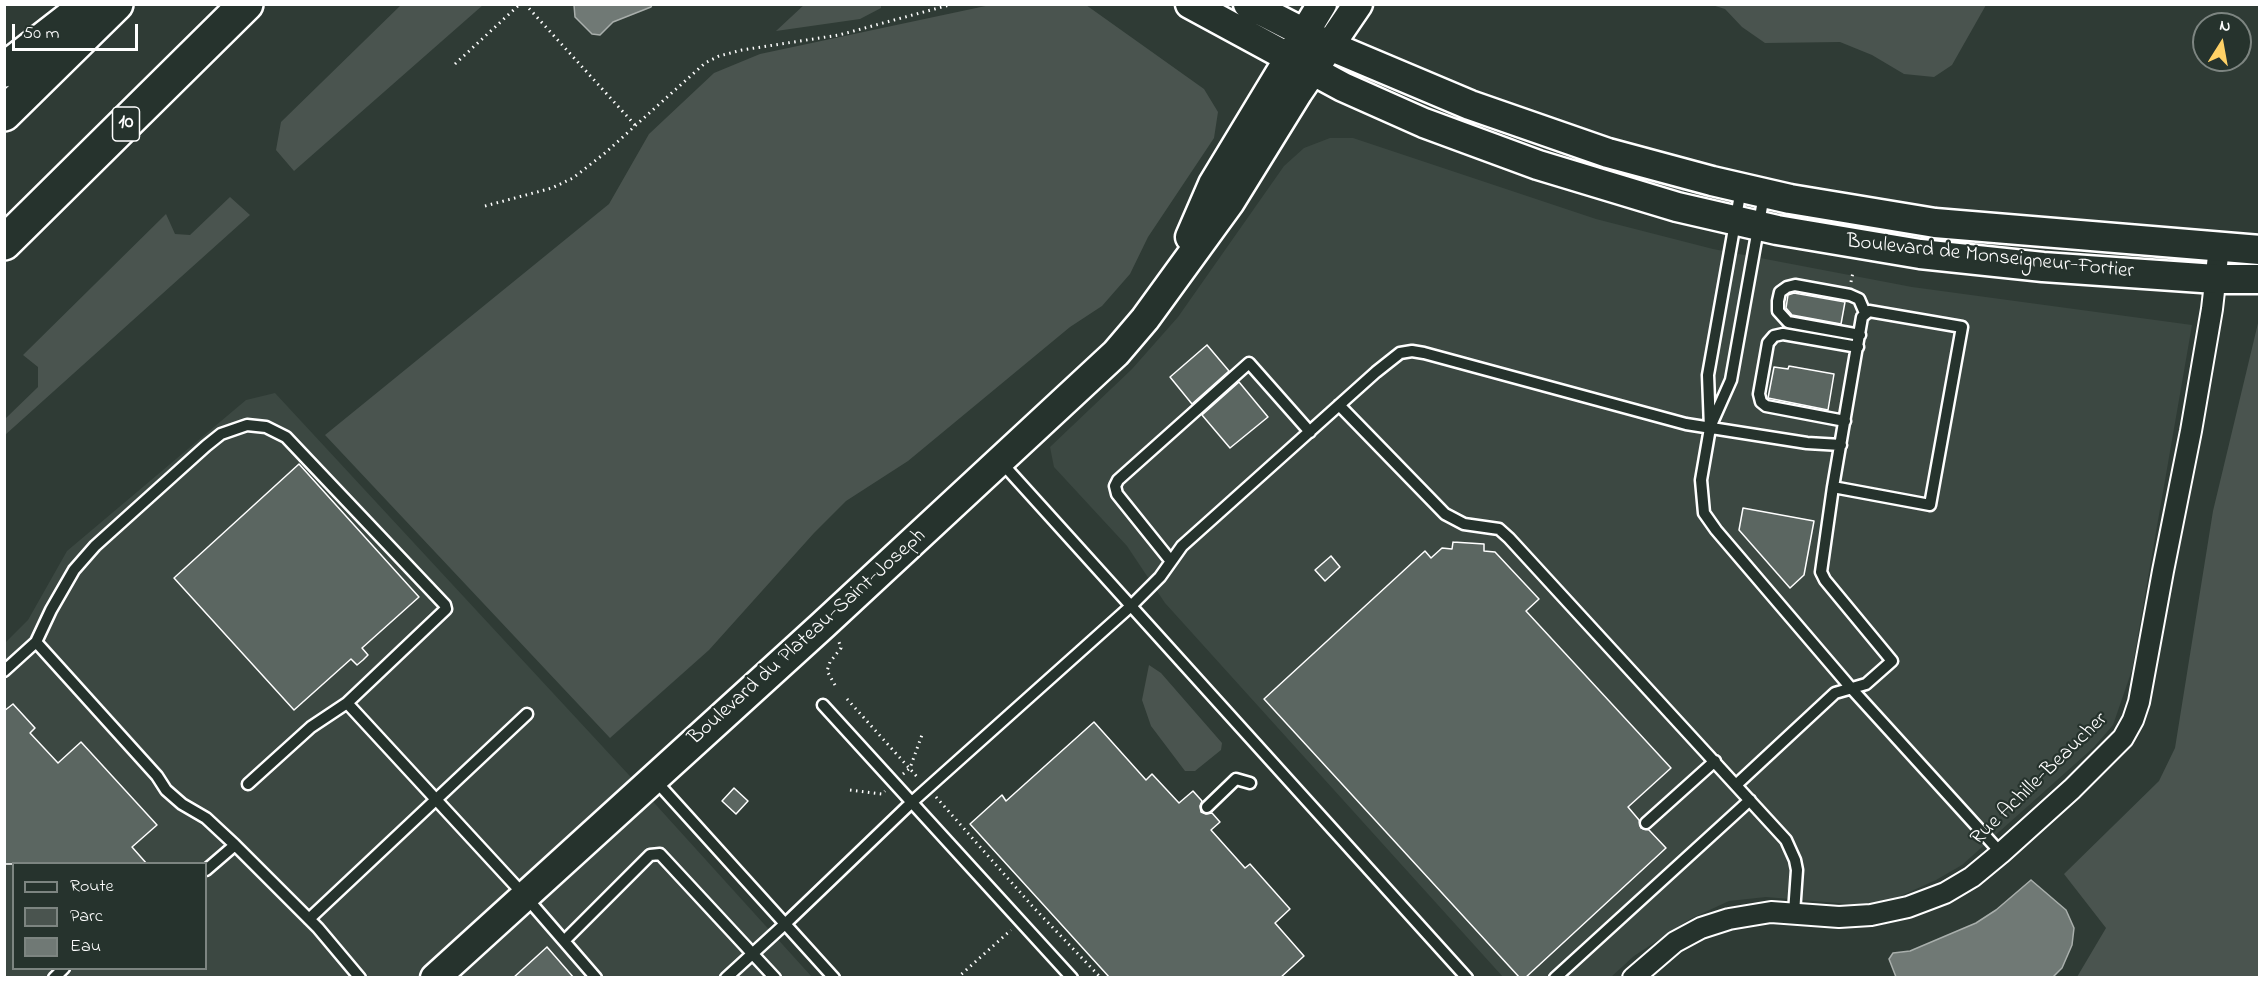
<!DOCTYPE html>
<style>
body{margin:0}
#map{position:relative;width:2264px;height:982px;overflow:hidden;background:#2f3b35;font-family:"Indie Flower",sans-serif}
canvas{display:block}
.frame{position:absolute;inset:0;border:6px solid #fff;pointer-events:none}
.legend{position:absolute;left:12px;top:862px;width:195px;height:108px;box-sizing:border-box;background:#26332d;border:2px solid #7d8581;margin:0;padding:8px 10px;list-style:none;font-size:18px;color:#fff}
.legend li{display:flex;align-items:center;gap:12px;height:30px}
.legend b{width:30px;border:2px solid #7d8581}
.north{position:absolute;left:2192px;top:12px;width:60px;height:60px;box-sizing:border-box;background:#26332d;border:2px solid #7d8581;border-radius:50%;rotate:11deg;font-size:16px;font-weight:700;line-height:24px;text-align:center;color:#fff}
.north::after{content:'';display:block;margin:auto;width:21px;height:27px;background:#ffd166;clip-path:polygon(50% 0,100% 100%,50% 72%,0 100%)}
.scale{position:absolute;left:12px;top:24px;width:126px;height:27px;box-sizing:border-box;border:3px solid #fff;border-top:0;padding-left:8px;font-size:18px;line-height:21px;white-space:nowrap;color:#fff;-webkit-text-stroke:4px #26332d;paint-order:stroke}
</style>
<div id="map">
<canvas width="2264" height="982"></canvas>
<div class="frame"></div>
<ul class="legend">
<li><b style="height:8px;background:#26332d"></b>Route</li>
<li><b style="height:16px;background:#4a544f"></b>Parc</li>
<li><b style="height:16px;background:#707975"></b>Eau</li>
</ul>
<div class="north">N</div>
<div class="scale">50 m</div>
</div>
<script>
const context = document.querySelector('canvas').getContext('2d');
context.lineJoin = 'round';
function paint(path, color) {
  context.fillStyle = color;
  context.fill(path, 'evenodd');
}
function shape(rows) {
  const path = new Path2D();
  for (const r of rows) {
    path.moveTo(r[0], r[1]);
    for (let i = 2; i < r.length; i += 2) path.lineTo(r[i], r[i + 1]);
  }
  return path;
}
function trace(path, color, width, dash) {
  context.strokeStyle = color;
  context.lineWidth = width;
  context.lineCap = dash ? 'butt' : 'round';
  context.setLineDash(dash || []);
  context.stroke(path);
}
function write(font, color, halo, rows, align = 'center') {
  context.font = font + ' "Indie Flower",sans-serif';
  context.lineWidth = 4.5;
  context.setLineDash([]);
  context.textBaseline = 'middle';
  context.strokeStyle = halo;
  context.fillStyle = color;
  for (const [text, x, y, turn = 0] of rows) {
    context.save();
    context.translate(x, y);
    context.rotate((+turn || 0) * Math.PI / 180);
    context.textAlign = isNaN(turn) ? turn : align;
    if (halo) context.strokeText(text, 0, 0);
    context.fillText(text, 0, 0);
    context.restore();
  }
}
paint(shape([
 [1330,138,1353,138,1596,219,1713,249,1912,287,2192,325,2132,670,2113,725,2094,747,1962,865,1936,880,1896,898,1862,905,1766,897,1729,901,1690,919,1634,956,1611,977,1503,977,1165,603,1127,546,1054,467,1050,447,1132,369,1178,317,1284,166,1304,148],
 [275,393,628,774,812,977,5,978,5,643,28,620,67,551,246,400],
 [14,864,206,864,206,968,14,968]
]), '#3c4842');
paint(shape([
 [402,4,483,5,294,171,276,150,281,122],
 [805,4,881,4,881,8,860,19,776,31],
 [995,4,1086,5,1204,89,1218,112,1214,138,1148,237,1130,274,1102,306,1070,327,908,461,846,501,814,533,709,650,610,738,325,435,609,204,649,134,714,73,760,54],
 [1712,5,1986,5,1952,65,1934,77,1904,74,1872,55,1840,42,1765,43,1742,27,1725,9],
 [1581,159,1685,187,1683,197,1578,166],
 [230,197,250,215,5,435,5,419,38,387,38,367,23,355,166,214,175,234,190,235],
 [2259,319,2259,977,2077,977,2106,928,2064,874,2159,781,2175,748,2213,511],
 [1149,665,1161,673,1222,743,1221,750,1195,771,1185,771,1151,726,1142,700]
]), '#4a544f');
const water = shape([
 [574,5,574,4,652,5,651,7,613,22,600,35,592,34,575,17,574,5],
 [2031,880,2066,910,2074,928,2072,945,2062,968,2053,977,1896,977,1889,959,1893,953,1910,951,1976,923,1996,910,2031,880]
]);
paint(water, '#707975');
trace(water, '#a9afac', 1.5);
const building = shape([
 [1794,293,1845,302,1841,324,1792,315,1786,308,1788,295,1794,293],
 [1207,345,1229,371,1192,404,1170,377,1207,345],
 [1789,366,1834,374,1828,410,1768,398,1774,367,1788,369,1789,366],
 [1239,382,1268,417,1230,448,1202,415,1239,382],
 [299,464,419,597,362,648,368,655,363,660,357,665,351,659,294,710,174,578,299,464],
 [1743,508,1814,521,1804,575,1790,588,1739,530,1743,508],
 [1453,542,1484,544,1484,551,1495,552,1539,599,1526,611,1671,768,1628,807,1639,820,1641,828,1649,830,1666,848,1525,978,1520,978,1264,699,1425,551,1431,558,1442,548,1452,549,1453,542],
 [1331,556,1340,567,1325,581,1315,570,1331,556],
 [13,704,35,728,30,733,58,763,81,742,157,825,132,847,147,864,4,864,4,711,13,704],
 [1094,722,1146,780,1152,774,1179,803,1193,791,1202,801,1200,806,1201,812,1206,814,1212,813,1220,822,1211,830,1245,868,1250,864,1290,909,1275,923,1304,956,1280,978,1110,978,970,824,1002,795,1006,801,1094,722],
 [734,788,748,801,736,814,722,801,734,788],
 [547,947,574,978,513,978,547,947]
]);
paint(building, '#5b6661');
trace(building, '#fff', 1.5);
const lane = shape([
 [1741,189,1708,375,1710,428,1701,480,1704,513,1716,530,1851,688,2001,853],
 [1860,335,1788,322,1778,311,1778,301,1780,292,1787,287,1795,285,1850,295,1859,299,1865,313],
 [1339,405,1445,514,1464,524,1499,529,1509,538,1786,840,1795,860,1797,870,1794,913],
 [1845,421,1766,406,1761,402,1759,394,1768,343,1774,336,1783,334,1858,347],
 [1711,425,1731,380,1764,195],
 [1001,462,1467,978],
 [1170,560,1117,494,1115,486,1118,480,1249,363,1310,432],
 [36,642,51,610,74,570,95,546,206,446,221,434,247,425,266,427,286,437,445,605,446,609,347,703,311,727,248,784],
 [4,671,36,642,157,776,166,790,182,804,206,818,235,845,318,928,360,978],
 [347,703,525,896,596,978],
 [823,705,1072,978],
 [654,779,834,978],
 [1736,785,1835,693,1866,684,1892,661,1825,580,1821,572,1833,487,1862,317,1869,311,1962,327,1930,505,1833,487],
 [1207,807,1236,779,1250,783],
 [1646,823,1715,761],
 [206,870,235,845],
 [309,919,527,714],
 [564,941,650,855,660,854,775,978],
 [54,978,64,968],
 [726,978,786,923,912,802,1131,606,1160,577,1182,546,1376,372,1400,353,1412,351,1424,353,1686,424,1807,443,1841,445],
 [1555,978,1750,800]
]);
const street = shape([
 [1633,978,1675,942,1701,928,1729,919,1771,912,1839,917,1871,915,1908,907,1945,893,1972,877,2001,853,2072,789,2123,738,2133,720,2139,702,2163,571,2191,431,2212,309,2219,247]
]);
const secondary = shape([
 [1190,4,1343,87,1424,123,1538,165,1677,207,1777,230,1920,254,2043,267,2216,279,2260,279],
 [1248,4,1330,46,1470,105,1608,153,1712,181,1790,199,1935,223,2260,250],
 [1190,237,1213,184,1322,4],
 [435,978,823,625,1116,353,1145,319,1230,202,1298,92,1358,4]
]);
const highway = shape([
 [4,70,89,4],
 [4,114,116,4],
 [4,243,246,4]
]);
trace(lane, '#fff', 15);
trace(street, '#fff', 24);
trace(secondary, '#fff', 33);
trace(highway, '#fff', 38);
trace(shape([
 [525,4,635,125],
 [455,64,520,4],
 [485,206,552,188,573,178,605,153,705,63,719,56,742,50,839,35,953,4],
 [1851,282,1853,272],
 [835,685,827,671,830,662,841,648,839,642],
 [847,699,919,779],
 [903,774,910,768,923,732],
 [850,790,882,794,885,791],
 [936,797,1034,908,1101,978],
 [957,978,1011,930]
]), '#fff', 3, [1.5, 4.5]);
trace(lane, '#26332d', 10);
trace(street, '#26332d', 20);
trace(secondary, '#26332d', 28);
trace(highway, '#26332d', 33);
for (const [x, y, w] of [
 [126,124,27]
]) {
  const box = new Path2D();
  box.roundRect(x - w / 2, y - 17, w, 34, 4.5);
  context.fillStyle = '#26332d';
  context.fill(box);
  trace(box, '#fff', 1.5);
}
write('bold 20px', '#fff', null, [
 ["10",126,124]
]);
write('21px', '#fff', '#26332d', [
 ["Boulevard de Monseigneur-Fortier",1990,258,6],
 ["Boulevard du Plateau-Saint-Joseph",808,638,-42],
 ["Rue Achille-Beaucher",2040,780,-44]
]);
</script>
